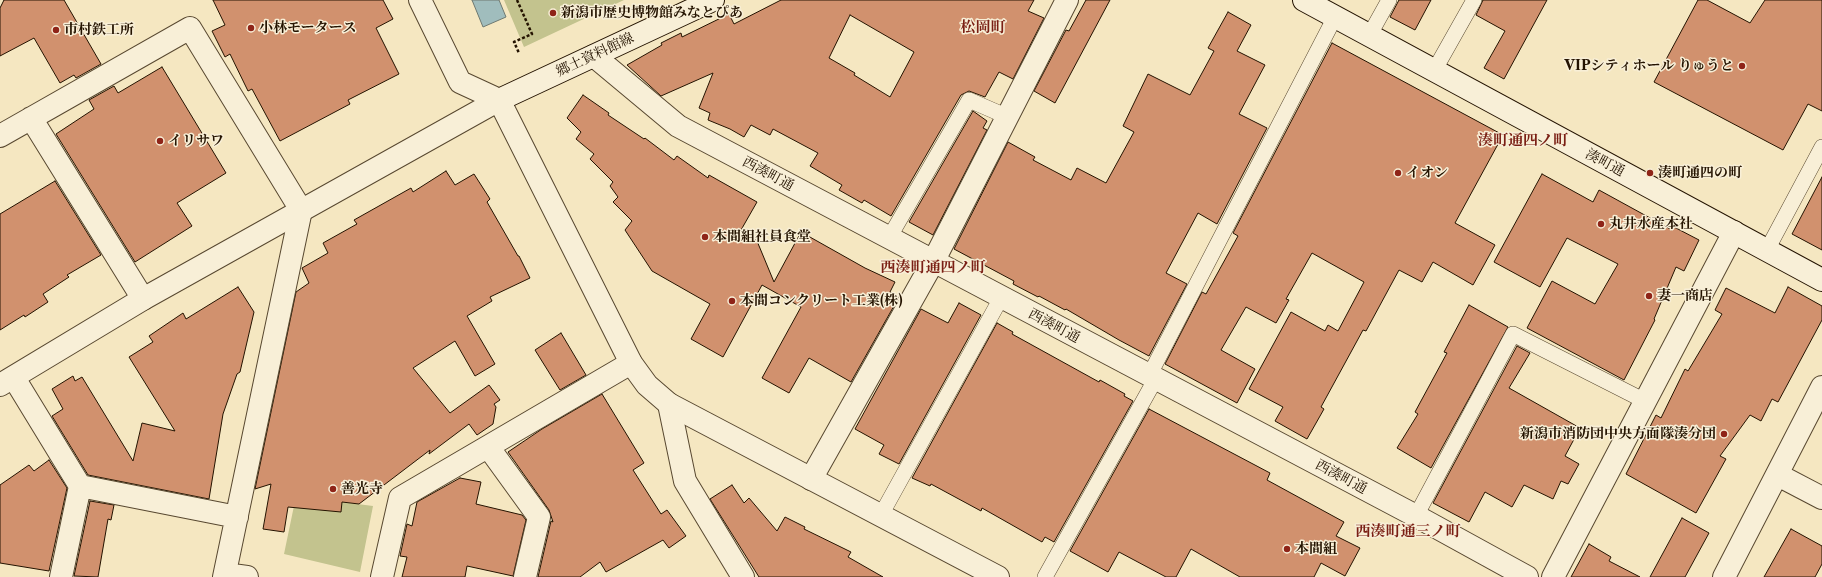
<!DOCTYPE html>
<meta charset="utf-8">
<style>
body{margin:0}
canvas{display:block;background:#f5e7c1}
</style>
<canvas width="1822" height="577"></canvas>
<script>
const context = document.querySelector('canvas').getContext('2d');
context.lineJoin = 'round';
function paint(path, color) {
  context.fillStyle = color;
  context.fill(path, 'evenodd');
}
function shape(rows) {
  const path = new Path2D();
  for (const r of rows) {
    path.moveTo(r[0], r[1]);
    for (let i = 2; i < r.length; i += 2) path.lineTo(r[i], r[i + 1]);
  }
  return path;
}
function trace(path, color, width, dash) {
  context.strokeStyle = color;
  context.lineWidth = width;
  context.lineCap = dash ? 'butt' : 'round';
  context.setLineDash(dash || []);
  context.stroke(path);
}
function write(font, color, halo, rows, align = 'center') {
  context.font = font + ' "Libre Caslon Text","Noto Serif JP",serif';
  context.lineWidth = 3;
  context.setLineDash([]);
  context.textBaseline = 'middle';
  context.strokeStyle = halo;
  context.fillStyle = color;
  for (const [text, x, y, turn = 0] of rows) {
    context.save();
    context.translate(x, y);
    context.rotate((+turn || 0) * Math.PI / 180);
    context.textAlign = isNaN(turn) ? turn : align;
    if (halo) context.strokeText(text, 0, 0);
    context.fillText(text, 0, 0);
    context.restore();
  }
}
paint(shape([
 [504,0,624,0,524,47],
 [295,501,342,502,373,506,360,572,284,554]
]), '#c3c38e');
const water = shape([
 [472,0,499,0,506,17,483,27,472,0]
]);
paint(water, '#a0bdbd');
trace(water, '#6e7971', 1);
const building = shape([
 [4,0,64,0,101,64,76,78,74,75,60,83,34,38,0,56,0,8,4,0],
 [213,0,383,0,393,19,376,28,399,74,348,100,350,104,280,141,252,89,248,91,230,54,225,57,212,31,225,25,213,0],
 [781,0,1034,0,1028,11,1044,18,1013,79,999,72,985,97,969,91,961,95,891,216,864,200,862,203,839,190,842,185,810,166,818,153,773,129,770,135,751,125,744,137,730,129,708,120,710,113,699,108,713,73,661,96,627,65,662,45,661,43,681,33,682,37,729,14,734,24,781,0],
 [850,15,914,52,890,97,854,75,855,73,829,58,850,15],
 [1086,0,1110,0,1055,103,1034,91,1066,30,1069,31,1086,0],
 [1399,0,1431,0,1415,30,1390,17,1399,0],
 [1483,0,1547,0,1504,79,1484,68,1505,31,1476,15,1483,0],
 [1698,0,1707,0,1750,23,1765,0,1822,0,1822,111,1808,104,1783,150,1654,82,1698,0],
 [1228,12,1251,25,1237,51,1265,65,1239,114,1267,128,1217,224,1198,213,1166,273,1187,284,1149,356,1119,340,1066,309,1065,310,1039,296,1038,297,1013,284,1014,281,954,249,1008,142,1035,157,1033,160,1071,180,1077,168,1106,183,1134,132,1123,126,1148,74,1190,95,1214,51,1208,48,1228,12],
 [1332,43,1503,135,1455,223,1495,245,1473,285,1433,262,1422,282,1399,270,1366,331,1363,330,1321,407,1324,409,1307,439,1275,421,1283,407,1249,389,1291,312,1325,331,1328,325,1338,331,1364,282,1312,253,1286,299,1289,300,1276,323,1246,307,1221,350,1255,369,1237,403,1165,364,1202,292,1206,294,1238,236,1233,233,1332,43],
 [162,67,226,173,177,203,192,226,135,262,56,134,94,109,89,100,114,86,118,93,162,67],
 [583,95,609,113,608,115,644,139,645,138,674,160,677,156,708,178,709,175,757,202,741,230,757,241,774,282,801,232,865,268,895,282,890,292,899,297,851,382,809,358,789,393,762,378,801,307,762,285,723,357,691,339,710,304,652,271,625,230,632,221,613,202,618,197,610,186,613,182,590,159,594,154,576,139,581,132,567,118,583,95],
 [973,111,987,121,983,128,987,130,933,235,909,222,973,111],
 [446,171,455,185,474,174,490,199,487,202,518,256,519,256,530,278,490,297,492,301,467,316,495,364,475,376,455,341,413,368,450,413,489,385,500,400,494,404,496,407,493,424,477,435,469,424,429,454,430,450,359,504,342,502,341,512,288,507,284,532,263,529,271,484,255,489,296,292,309,283,302,268,328,253,323,243,357,224,354,220,411,188,413,192,446,171],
 [1542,174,1593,202,1599,190,1672,230,1674,227,1699,240,1684,271,1676,267,1654,319,1655,320,1624,380,1527,328,1552,281,1595,304,1618,264,1567,238,1540,287,1494,262,1542,174],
 [1822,177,1822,250,1792,234,1822,177],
 [55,181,101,255,67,275,69,277,43,294,48,302,25,317,24,315,0,330,0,214,55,181],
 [238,287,254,312,240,372,237,374,223,414,209,499,88,475,52,416,63,409,52,389,73,376,75,381,82,377,133,461,142,423,175,431,129,357,153,342,149,336,183,313,186,319,238,287],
 [1788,287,1822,306,1822,320,1778,402,1772,399,1761,421,1750,415,1720,456,1726,459,1696,513,1626,474,1656,415,1661,418,1685,369,1688,371,1722,314,1715,310,1726,288,1775,313,1788,287],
 [959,303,981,315,899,464,879,454,884,445,855,429,921,309,948,323,959,303],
 [1469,305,1508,327,1431,468,1397,448,1418,414,1415,412,1447,353,1444,352,1469,305],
 [997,323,1013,332,1012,334,1099,382,1100,380,1125,394,1124,396,1133,401,1054,542,1045,537,1042,542,982,508,981,511,931,484,930,486,912,478,997,323],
 [561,333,586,375,560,390,535,350,561,333],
 [1517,346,1530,353,1509,388,1580,428,1565,456,1579,464,1568,484,1561,481,1553,499,1524,485,1512,507,1485,492,1469,522,1433,503,1517,346],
 [602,394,644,463,633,470,661,514,667,510,686,536,669,548,663,540,606,572,600,562,580,577,538,577,551,521,553,522,549,510,508,452,542,429,602,394],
 [1149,409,1270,473,1267,480,1344,522,1336,536,1360,548,1345,576,1321,563,1314,577,1240,577,1191,549,1176,577,1166,577,1119,552,1108,572,1070,551,1149,409],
 [49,460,67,488,49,571,0,563,0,485,29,465,34,471,49,460],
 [460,478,481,482,476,504,522,515,526,520,513,576,467,566,465,577,402,577,407,557,400,556,407,524,412,526,417,502,460,478],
 [732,485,744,503,749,498,777,531,785,517,805,527,804,529,851,552,848,557,883,577,759,577,710,499,732,485],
 [90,501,114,505,111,520,108,519,98,577,74,576,90,501],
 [1682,518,1709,533,1685,577,1650,577,1682,518],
 [1791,529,1822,546,1822,564,1815,577,1764,577,1791,529],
 [1589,544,1611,557,1609,561,1640,577,1571,577,1589,544]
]);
paint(building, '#d1916e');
trace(building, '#241300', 1);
const service = shape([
 [1369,36,1389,0],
 [1434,71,1474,0],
 [889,238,969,100,1008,117],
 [1767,250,1822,147],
 [1149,376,1335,17],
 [881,515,1001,298],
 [1416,516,1513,334,1645,401],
 [1045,577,1155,380]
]);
const minor = shape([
 [594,56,678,126,1416,516,1527,577],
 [31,118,143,299],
 [0,136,190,28,301,210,224,577],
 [14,378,80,486,61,577],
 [669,404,685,481,743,577],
 [489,448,539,517,525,577],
 [1778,475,1822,498],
 [811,479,933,262,1067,0],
 [80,486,237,517],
 [225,574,247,577],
 [382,577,400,498,631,363],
 [1553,577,1734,232],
 [1724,577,1822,387]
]);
const tertiary = shape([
 [420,0,460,82,499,100,631,363,647,385,669,404,998,577],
 [0,385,143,299,499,100]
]);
const secondary = shape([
 [1304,0,1822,280],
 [499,100,713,0]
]);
trace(service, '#584830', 16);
trace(minor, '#584830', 24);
trace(tertiary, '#584830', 24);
trace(secondary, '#241300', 24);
trace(shape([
 [517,0,532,34,514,42,519,53]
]), '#241300', 2.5, [3, 2]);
trace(service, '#f8efd7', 15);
trace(minor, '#f8efd7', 22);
trace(tertiary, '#f8efd7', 22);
trace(secondary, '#f8efd7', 22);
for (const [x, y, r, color] of [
 [553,13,4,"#8f2418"],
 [251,28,4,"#8f2418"],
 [56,30,4,"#8f2418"],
 [1742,66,4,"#8f2418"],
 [160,141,4,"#8f2418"],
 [1398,173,4,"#8f2418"],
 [1650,173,4,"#8f2418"],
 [1601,224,4,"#8f2418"],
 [705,237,4,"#8f2418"],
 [1649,296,4,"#8f2418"],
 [732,301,4,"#8f2418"],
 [1724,434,4,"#8f2418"],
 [333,489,4,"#8f2418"],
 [1287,549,4,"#8f2418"]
]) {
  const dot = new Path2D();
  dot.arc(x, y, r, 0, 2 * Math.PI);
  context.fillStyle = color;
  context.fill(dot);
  trace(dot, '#f8efd7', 1.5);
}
write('bold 14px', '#241300', '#f8efd7', [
 ["新潟市歴史博物館みなとぴあ",561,13],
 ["小林モータース",259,28],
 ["市村鉄工所",64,30],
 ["VIPシティホール りゅうと",1734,66,"right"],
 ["イリサワ",168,141],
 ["イオン",1406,173],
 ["湊町通四の町",1658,173],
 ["丸井水産本社",1609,224],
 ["本間組社員食堂",713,237],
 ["妻一商店",1657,296],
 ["本間コンクリート工業(株)",740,301],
 ["新潟市消防団中央方面隊湊分団",1716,434,"right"],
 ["善光寺",341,489],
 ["本間組",1295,549]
], 'left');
write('14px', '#241300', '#f8efd7', [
 ["郷土資料館線",595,55,-25],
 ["湊町通",1605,163,28],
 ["西湊町通",768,174,28],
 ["西湊町通",1054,326,28],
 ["西湊町通",1341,477,28]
]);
write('bold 15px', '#7a1f14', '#f8efd7', [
 ["松岡町",983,28],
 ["湊町通四ノ町",1523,141],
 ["西湊町通四ノ町",933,268],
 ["西湊町通三ノ町",1408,532]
]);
</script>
